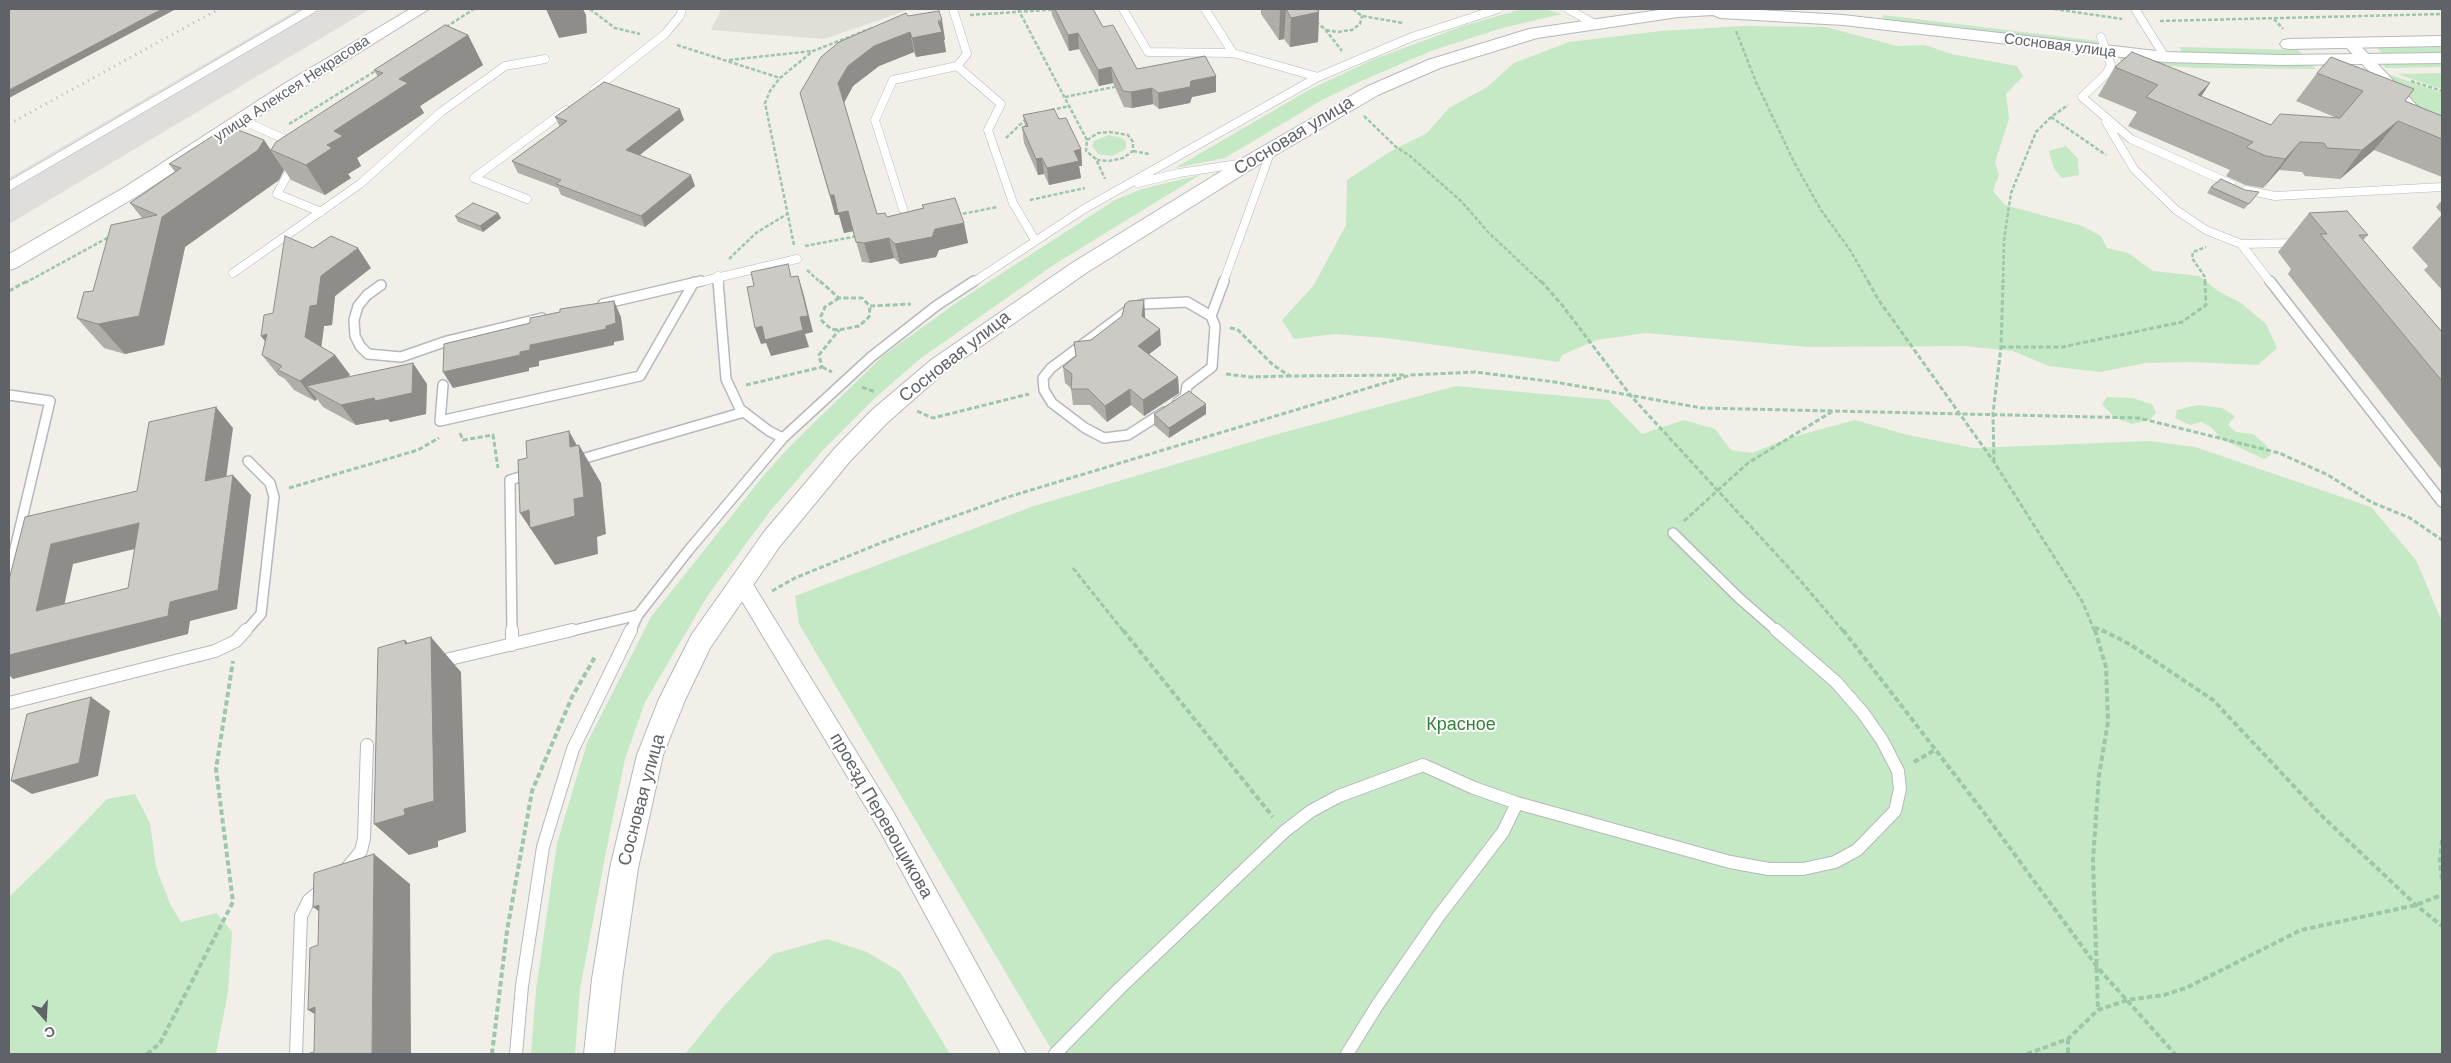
<!DOCTYPE html>
<meta charset="utf-8">
<style>
body{margin:0}
#map{position:relative;width:2451px;height:1063px;overflow:hidden;background:#f1efe8;font-family:Arial,sans-serif}
canvas{display:block}
.frame{position:absolute;inset:0;border:10px solid #5f6368;pointer-events:none}
.north{position:absolute;left:20px;top:993px;width:50px;height:50px;-webkit-text-stroke:4px #fff;paint-order:stroke;rotate:161deg;font-size:14px;font-weight:700;line-height:20px;text-align:center;color:#5f6368}
.north::after{content:'';display:block;margin:auto;width:18px;height:22px;background:#5f6368;clip-path:polygon(50% 0,100% 100%,50% 72%,0 100%)}
</style>
<div id="map">
<canvas width="2451" height="1063"></canvas>
<div class="frame"></div>
<div class="north">С</div>
</div>
<script>
const context = document.querySelector('canvas').getContext('2d');
context.lineJoin = 'round';
function paint(path, color) {
  context.fillStyle = color;
  context.fill(path, 'evenodd');
}
function shape(rows) {
  const path = new Path2D();
  for (const r of rows) {
    path.moveTo(r[0], r[1]);
    for (let i = 2; i < r.length; i += 2) path.lineTo(r[i], r[i + 1]);
  }
  return path;
}
function trace(path, color, width, dash) {
  context.strokeStyle = color;
  context.lineWidth = width;
  context.lineCap = dash ? 'butt' : 'round';
  context.setLineDash(dash || []);
  context.stroke(path);
}
function write(font, color, halo, rows, align = 'center') {
  context.font = font + ' Arial,sans-serif';
  context.lineWidth = 4;
  context.setLineDash([]);
  context.textBaseline = 'middle';
  context.strokeStyle = halo;
  context.fillStyle = color;
  for (const [text, x, y, turn = 0] of rows) {
    context.save();
    context.translate(x, y);
    context.rotate((+turn || 0) * Math.PI / 180);
    context.textAlign = isNaN(turn) ? turn : align;
    if (halo) context.strokeText(text, 0, 0);
    context.fillText(text, 0, 0);
    context.restore();
  }
}
paint(shape([
 [299,9,370,9,9,224,9,178]
]), '#e0deda');
paint(shape([
 [721,9,911,9,824,39,711,30]
]), '#e1ded6');
paint(shape([
 [1544,9,1562,14,1502,28,1431,51,1359,82,1322,100,1225,158,1175,168,1309,90,1372,60,1463,26,1519,10],
 [1883,15,2097,41,2098,46,1883,20],
 [1742,26,1826,27,1897,46,1925,45,1951,54,2017,66,2023,76,2006,94,2009,119,1995,162,1999,175,1993,191,2005,205,2082,226,2101,236,2107,248,2128,253,2153,271,2199,276,2218,291,2241,303,2266,324,2277,348,2258,365,2191,362,2146,363,2100,372,2049,366,2013,351,1964,346,1809,347,1645,333,1597,340,1562,355,1559,362,1386,338,1335,334,1294,339,1282,320,1314,285,1346,225,1347,180,1391,151,1427,133,1449,108,1487,87,1514,63,1569,42,1661,31],
 [2179,47,2298,50,2303,55,2182,52],
 [2442,47,2442,52,2382,53,2377,48],
 [2120,58,2196,64,2312,65,2316,69,2197,68,2121,62],
 [2442,63,2442,67,2386,68,2382,64],
 [2442,73,2442,89,2397,74],
 [2391,75,2442,93,2442,135,2389,77],
 [1109,135,1122,138,1126,142,1126,149,1112,156,1098,154,1092,146,1094,141],
 [2066,146,2078,159,2079,175,2062,178,2054,169,2049,151],
 [1200,175,1055,264,921,358,875,398,824,449,771,510,708,595,645,702,625,759,609,836,580,989,575,1054,531,1054,536,990,557,843,587,743,651,617,764,475,792,444,884,355,959,301,1115,200,1142,189],
 [1456,386,1609,400,1642,434,1684,420,1715,429,1731,450,1752,453,1789,438,1855,420,1908,435,1974,448,2149,441,2195,447,2371,507,2416,560,2442,622,2442,1054,1054,1054,799,624,795,596,1034,506,1278,434],
 [2107,397,2133,398,2153,405,2156,413,2149,420,2132,424,2115,418,2102,404],
 [2198,405,2222,408,2235,416,2228,425,2236,432,2253,434,2266,445,2271,455,2264,459,2221,439,2212,428,2201,422,2190,425,2175,418,2177,410],
 [135,794,150,823,156,867,170,904,181,922,217,913,232,932,228,992,216,1054,9,1054,9,897,67,841,107,799],
 [827,939,867,952,900,972,950,1054,685,1054,724,1006,773,954]
]), '#c5e8c5');
const serviceFar2 = shape([
 [953,9,967,54,957,66],
 [1123,9,1148,52,1233,53,1318,77],
 [1205,9,1233,53],
 [1568,9,1593,23],
 [2135,9,2165,57],
 [2101,37,2111,65,2106,74,2082,97,2131,139,2231,184],
 [594,90,665,34,680,16,682,9],
 [242,120,293,143],
 [2106,122,2134,169,2176,210,2206,230,2241,244,2297,243],
 [294,163,277,194,321,212],
 [1138,183,1179,173,1244,163],
 [9,186,312,9],
 [2246,190,2275,196,2442,187],
 [527,199,474,178,566,110],
 [903,209,875,120,893,80,957,66,1001,104,988,130,1013,203,1035,240],
 [2241,244,2271,283],
 [233,273,360,184,441,112,505,66,545,59],
 [718,276,719,283],
 [695,283,797,259],
 [972,283,1084,209,1318,77,1412,37,1498,9],
 [1223,283,1272,148]
]);
const serviceFar1 = shape([
 [718,281,726,379,740,409,769,431,783,438],
 [2270,281,2442,502],
 [381,285,367,295,358,306,354,320,355,336,360,346,368,354,401,357,447,341,542,318],
 [603,304,701,281],
 [443,385,440,421,640,376,694,282],
 [9,395,50,401,9,574],
 [1178,402,1185,397,1187,386,1212,367,1215,326,1211,316,1224,281],
 [1164,412,1128,435,1104,438,1085,428,1052,403,1044,390,1043,378,1051,368,1130,309,1144,304,1187,302,1211,316],
 [575,461,744,412],
 [1673,533,1739,598,1778,632],
 [245,632,261,614,274,497,270,483,248,461],
 [512,632,510,480,530,474],
 [567,632,638,615],
 [630,632,638,615,688,551,783,438,871,357,936,306,974,281]
]);
const service = shape([
 [512,630,512,645],
 [437,662,572,630],
 [9,703,215,651,236,641,246,630],
 [347,868,361,851,364,838,367,745],
 [296,1054,301,916,309,900,322,889],
 [516,1054,522,986,543,847,573,749,631,630],
 [1055,1054,1119,989,1285,831,1311,811,1339,796,1423,765,1474,788,1517,803,1730,862,1769,869,1803,869,1835,862,1857,850,1895,811,1900,789,1898,771,1882,740,1863,713,1836,682,1776,630],
 [1347,1054,1378,1004,1438,917,1503,832,1517,803]
]);
const minor = shape([
 [2350,39,2355,40,2442,132,2442,144,2437,143,2345,46,2343,43,2350,39],
 [741,574,748,576,895,815,1026,1054,1001,1054,879,829,734,588,731,582,734,576,741,574]
]);
const tertiary = shape([
 [410,9,429,9,299,90,139,195,16,268,9,270,9,254,125,187,287,82,410,9],
 [1666,9,1744,9,1843,15,2165,52,2281,55,2442,53,2442,63,2281,65,2165,62,1843,25,1720,18,1713,15,1678,17,1537,38,1440,68,1378,95,1255,167,1086,273,947,370,888,422,851,460,780,546,710,648,685,700,663,755,638,868,622,979,614,1054,584,1054,592,979,610,868,637,755,659,699,692,634,764,532,835,448,872,410,931,360,1072,263,1241,159,1366,87,1428,60,1529,29,1666,9],
 [2442,36,2442,46,2289,49,2283,48,2280,44,2283,40,2289,39,2442,36]
]);
trace(serviceFar2, '#b5b8bc', 9);
trace(serviceFar1, '#b5b8bc', 12);
trace(service, '#b5b8bc', 14);
trace(minor, '#b5b8bc', 2);
trace(tertiary, '#b5b8bc', 2);
trace(shape([
 [590,9,615,28,640,34],
 [1018,9,1087,140,1086,151,1096,159,1105,179],
 [1353,9,1362,16,1403,23],
 [2054,9,2122,19],
 [970,15,1062,9],
 [2274,19,2283,29],
 [2160,21,2442,14],
 [1316,22,1325,29,1342,51],
 [446,27,474,9],
 [1326,30,1337,32,1352,30,1360,24,1362,16],
 [1736,31,1756,82,1794,162,1821,210,1850,250,1869,283],
 [677,45,780,78],
 [729,60,812,51],
 [2411,81,2442,91],
 [1065,97,1119,86],
 [1051,110,1070,106],
 [1364,116,1395,146,1410,156,1462,202,1488,232,1542,283],
 [2051,117,2106,155],
 [289,124,377,70],
 [1006,138,1027,118],
 [1087,140,1098,133,1110,132,1128,135,1133,142,1133,151,1123,158,1109,161,1097,160],
 [1133,151,1149,154],
 [1030,200,1085,188],
 [957,215,997,207],
 [794,245,765,103,770,91,780,78,813,51,872,28],
 [805,246,858,236],
 [729,259,756,233,787,214],
 [807,270,821,283],
 [25,283,109,237],
 [2003,283,2004,240,2011,193,2036,132,2051,117,2068,105],
 [2205,283,2205,277,2192,258,2193,252,2206,247]
]), '#9cc7a9', 2.5, [4, 2]);
trace(shape([
 [820,281,839,298,862,298,870,306,911,304],
 [1541,281,1562,305,1631,396,1799,579,1844,632],
 [1868,281,1878,299,1994,462,2082,601,2095,632],
 [9,291,27,281],
 [839,298,825,307,821,316,822,321,831,329,839,330,859,326,869,317,870,306],
 [1230,328,1237,329,1273,365,1290,376,1407,375],
 [2001,347,2062,347,2182,322,2206,305,2205,281],
 [822,367,832,372],
 [1226,374,1251,377,1289,376],
 [746,385,822,367,819,355,839,330],
 [862,387,875,392],
 [917,411,933,418,1029,394],
 [460,433,463,440,493,435,498,468],
 [1994,462,1993,413,2001,347,2003,281],
 [289,488,418,450,439,438],
 [1684,521,1748,463,1833,411],
 [1073,568,1124,632],
 [772,591,795,578,883,542,1008,497,1411,375,1475,372,1555,382,1702,408,2139,418,2279,453,2328,475,2371,502,2410,518,2442,540],
 [2095,627,2104,632]
]), '#9cc7a9', 3, [5, 2.5]);
trace(shape([
 [1123,630,1273,817],
 [1843,630,1982,810,2098,968,2175,1054],
 [2095,630,2106,667,2108,722,2099,775,2093,860,2098,1010],
 [2102,630,2131,645,2213,700,2322,816,2416,905,2442,926],
 [1914,762,1935,750],
 [2442,840,2440,861,2442,881],
 [2068,1039,2068,1054],
 [147,1054,160,1043,233,902,216,769,233,661],
 [492,1054,507,931,532,791,572,697,595,657],
 [2027,1054,2068,1039,2098,1010,2127,1000,2164,995,2186,988,2301,930,2416,905,2442,895]
]), '#9cc7a9', 4, [5.5, 3]);
trace(serviceFar2, '#fff', 8);
trace(serviceFar1, '#fff', 9);
trace(service, '#fff', 12);
paint(minor, '#fff');
paint(tertiary, '#fff');
trace(shape([
 [9,124,219,9]
]), '#b6b7b8', 3, [1, 5]);
paint(shape([
 [1051,9,1093,9,1103,27,1137,69,1216,76,1216,92,1192,97,1190,103,1159,109,1153,104,1132,108,1124,107,1113,83,1099,86,1079,49,1069,51,1052,15],
 [1261,9,1319,9,1318,42,1290,47,1284,39,1279,40,1261,14],
 [908,16,945,39,944,40,946,52,916,57,914,52,879,66,853,86,844,102,877,214,887,217,923,208,922,205,964,223,968,243,939,250,936,257,900,264,894,258,870,263,862,262,853,231,844,233,839,215,835,215,800,93],
 [468,35,483,65,420,106,424,113,357,158,361,166,348,174,351,178,325,195,291,180,271,150,378,77,374,70],
 [2115,67,2201,96,2271,125,2337,118,2296,101,2317,73,2405,101,2442,116,2442,177,2374,150,2340,179,2305,176,2302,172,2279,170,2263,188,2245,185,2226,176,2230,170,2128,126,2137,112,2098,96],
 [1023,115,1059,119,1081,149,1082,166,1079,166,1081,178,1049,185,1044,174,1038,175,1024,143,1022,127,1025,126],
 [555,117,684,120,639,155,695,186,645,227,561,195,558,188,518,173,512,161,560,127],
 [264,140,284,170,279,180,185,247,164,345,125,354,104,348,77,318,93,291,142,218,130,203,175,172,169,164],
 [2211,187,2254,198,2244,209,2207,193],
 [2442,200,2442,214,2436,207],
 [498,213,501,218,483,232,458,222,455,216],
 [2309,213,2368,235,2363,240,2442,332,2442,470,2288,274,2291,269,2278,252],
 [2442,214,2442,290,2424,270,2428,266,2412,248],
 [313,248,371,268,335,296,332,325,324,326,321,347,335,355,350,375,346,378,427,384,426,414,390,422,388,419,356,425,323,407,317,399,315,401,294,390,285,379,278,375,262,355,265,341,273,313],
 [1144,300,1145,318,1161,345,1149,354,1178,377,1179,393,1144,416,1131,405,1107,422,1090,405,1073,405,1071,388,1065,383,1063,367,1076,356,1091,340],
 [1154,414,1206,414,1169,438,1154,425]
]), '#afaea9');
paint(shape([
 [162,9,176,9,9,98,9,90],
 [546,9,583,9,586,15,587,33,559,38],
 [1286,9,1284,39,1279,40,1280,10],
 [1313,9,1319,9,1319,12,1318,42,1290,47,1291,18],
 [942,20,945,39,944,40,946,52,916,57,912,38],
 [910,32,914,52,879,66,853,86,844,103,838,83,848,66,874,46],
 [1078,33,1079,49,1069,51,1068,35],
 [468,35,483,65,420,106,424,113,357,158,361,166,348,174,351,178,325,195,306,165,327,145,334,131,399,79],
 [1111,67,1113,83,1099,86,1098,70],
 [1216,76,1216,92,1192,97,1190,103,1159,109,1158,93,1191,81],
 [2210,83,2191,112,2198,95],
 [1152,88,1153,104,1132,108,1131,92],
 [680,109,684,120,631,162,626,150],
 [2398,121,2374,150,2340,179,2362,150],
 [264,140,284,170,279,180,185,247,164,345,125,354,98,324,162,217],
 [2300,142,2279,170,2263,188,2285,159],
 [1081,149,1082,166,1079,166,1081,178,1049,185,1047,168,1074,151],
 [1042,158,1044,174,1038,175,1036,159],
 [691,175,695,186,645,227,641,216],
 [830,195,834,195,848,211,854,231,844,233,839,215,835,215],
 [498,213,501,218,483,232,480,226],
 [964,223,968,243,939,250,936,257,900,264,895,244,935,229],
 [889,238,894,258,870,263,864,243],
 [358,248,371,268,335,296,332,325,324,326,320,357,305,337,310,306,321,276],
 [798,276,803,292,813,332,805,334,809,347,771,356,766,343,761,344,755,328,800,317],
 [1144,300,1145,316,1143,332,1142,316],
 [614,301,621,317,624,340,614,342,614,345,539,361,539,366,529,368,529,371,453,388,443,372,530,345,606,326],
 [1160,329,1161,345,1139,362,1138,346],
 [267,334,276,356,261,336],
 [335,355,350,375,323,395,306,386,317,399,315,401,300,381],
 [413,363,427,384,426,414,390,422,388,419,356,425,341,405],
 [1178,377,1179,393,1144,416,1143,400],
 [1130,389,1131,405,1107,422,1105,406],
 [1206,404,1206,414,1169,438,1169,428],
 [216,407,233,428,223,501,205,481],
 [569,431,579,449,579,445,601,483,606,534,597,537,598,554,555,565,520,513,529,510,570,447],
 [233,475,251,495,237,609,190,621,188,634,13,679,9,675,9,655,170,602],
 [139,523,159,543,73,564,59,630,36,611,51,544],
 [431,637,461,672,466,832,438,841,438,847,409,855,374,824,405,644,405,640,431,670],
 [91,697,110,711,98,776,32,794,11,781],
 [374,854,410,884,411,1054,372,1054],
 [319,905,352,936,313,907],
 [315,1007,349,1035,308,1010]
]), '#8f8d8a');
const building = shape([
 [9,9,162,9,9,90,9,9],
 [1055,9,1093,9,1103,27,1113,25,1137,69,1205,56,1216,76,1191,81,1190,87,1158,93,1152,88,1131,92,1123,91,1111,67,1098,70,1078,33,1068,35,1055,9],
 [1279,9,1317,9,1319,12,1291,18,1286,9,1280,10,1279,9],
 [939,11,942,20,938,21,942,32,912,38,910,32,874,46,848,66,838,83,877,214,885,213,887,217,924,208,922,205,955,198,964,223,935,229,932,237,895,244,889,238,864,243,856,242,848,211,838,213,834,195,830,195,800,93,821,57,839,42,906,13,908,16,939,11],
 [445,25,468,35,399,79,408,83,334,131,343,136,327,145,332,148,306,165,271,150,276,142,383,73,374,70,445,25],
 [2132,52,2210,83,2198,95,2271,125,2280,114,2340,118,2363,91,2317,73,2331,57,2414,89,2405,101,2442,116,2442,139,2398,121,2362,150,2327,148,2324,143,2300,142,2285,159,2266,156,2246,147,2253,142,2146,97,2158,85,2115,67,2132,52],
 [604,82,680,109,626,150,691,175,641,216,556,184,561,180,512,161,567,121,555,117,604,82],
 [1054,109,1059,119,1066,118,1081,149,1074,151,1079,161,1047,168,1042,158,1036,159,1022,127,1028,126,1023,115,1054,109],
 [228,126,264,140,258,150,162,217,139,316,98,324,77,318,84,292,93,291,111,225,157,215,130,203,181,168,169,164,228,126],
 [2221,179,2245,190,2259,192,2249,204,2211,187,2221,179],
 [473,203,498,213,480,226,455,216,473,203],
 [2347,211,2368,235,2359,235,2442,332,2442,381,2320,234,2327,234,2309,213,2347,211],
 [285,236,313,248,331,236,358,248,321,276,317,305,310,306,305,337,335,355,300,381,278,370,282,366,262,355,267,334,261,336,264,315,273,313,285,236],
 [788,264,791,277,798,276,808,316,800,317,803,330,765,340,762,326,755,328,747,287,754,286,751,272,788,264],
 [1144,300,1142,316,1160,329,1138,346,1178,377,1143,400,1130,389,1105,406,1088,389,1071,389,1072,374,1063,367,1076,356,1074,342,1091,340,1122,316,1125,304,1129,301,1144,300],
 [614,301,616,323,606,326,606,329,530,345,530,350,520,352,520,355,443,372,444,344,530,323,530,318,560,312,560,309,614,301],
 [413,363,412,393,375,401,374,398,341,405,306,386,413,363],
 [1189,391,1206,404,1169,428,1154,414,1189,391],
 [216,407,205,481,233,475,218,590,170,602,168,616,9,655,9,580,25,517,137,491,149,422,216,407],
 [139,523,128,588,36,611,51,544,139,523],
 [569,431,570,447,579,445,584,497,574,499,575,516,530,528,529,510,520,513,518,460,527,458,526,441,569,431],
 [431,637,434,801,404,809,405,815,374,824,378,648,405,640,405,644,431,637],
 [91,697,79,763,11,781,27,714,91,697],
 [374,854,372,1054,307,1054,314,1052,315,1007,308,1010,310,948,318,945,319,905,313,907,314,873,374,854]
]);
paint(building, '#cccac5');
trace(building, '#8f8d8a', 1);
write('15px', '#5f6368', '#fff', [
 ["Сосновая улица",2060,46,7],
 ["улица Алексея Некрасова",292,89,-33]
]);
write('18px', '#5f6368', '#fff', [
 ["Сосновая улица",1294,136,-31],
 ["Сосновая улица",955,357,-38],
 ["Сосновая улица",642,800,-75],
 ["проезд Перевощикова",881,816,60]
]);
write('18px', '#348238', '#fff', [
 ["Красное",1461,725]
]);
</script>
